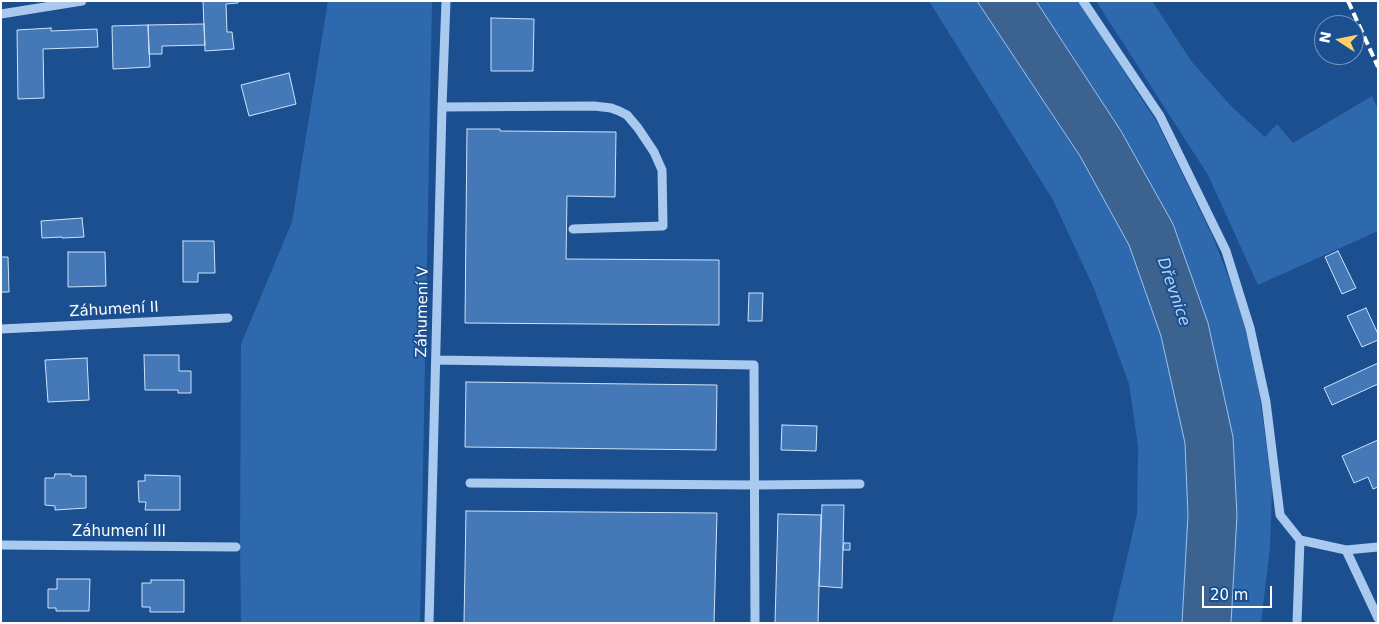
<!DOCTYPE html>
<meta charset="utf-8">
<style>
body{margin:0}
#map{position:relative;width:1379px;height:624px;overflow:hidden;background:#1b4f8f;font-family:"DejaVu Sans",sans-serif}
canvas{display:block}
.frame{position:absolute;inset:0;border:2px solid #fff;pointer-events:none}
.north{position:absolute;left:1314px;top:15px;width:50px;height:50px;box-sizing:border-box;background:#1b4f8f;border:1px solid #7695bc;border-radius:50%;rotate:281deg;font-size:14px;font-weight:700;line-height:20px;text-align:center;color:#fff}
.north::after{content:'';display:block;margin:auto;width:18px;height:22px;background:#ffd166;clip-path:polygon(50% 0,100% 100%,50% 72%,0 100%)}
.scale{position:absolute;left:1202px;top:586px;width:70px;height:22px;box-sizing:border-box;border:2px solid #fff;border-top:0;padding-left:6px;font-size:15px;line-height:18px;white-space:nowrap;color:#fff;-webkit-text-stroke:4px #1b4f8f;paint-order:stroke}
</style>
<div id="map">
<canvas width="1379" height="624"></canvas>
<div class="frame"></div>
<div class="north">N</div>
<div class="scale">20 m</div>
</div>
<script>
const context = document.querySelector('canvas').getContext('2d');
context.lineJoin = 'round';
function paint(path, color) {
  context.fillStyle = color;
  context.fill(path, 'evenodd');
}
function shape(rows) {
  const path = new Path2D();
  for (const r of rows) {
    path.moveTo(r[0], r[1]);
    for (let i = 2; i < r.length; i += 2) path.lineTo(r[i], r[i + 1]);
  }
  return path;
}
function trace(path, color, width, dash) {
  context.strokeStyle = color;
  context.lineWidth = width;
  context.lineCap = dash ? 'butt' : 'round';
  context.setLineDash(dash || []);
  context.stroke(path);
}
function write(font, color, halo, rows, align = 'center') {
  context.font = font + ' "DejaVu Sans",sans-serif';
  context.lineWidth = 4;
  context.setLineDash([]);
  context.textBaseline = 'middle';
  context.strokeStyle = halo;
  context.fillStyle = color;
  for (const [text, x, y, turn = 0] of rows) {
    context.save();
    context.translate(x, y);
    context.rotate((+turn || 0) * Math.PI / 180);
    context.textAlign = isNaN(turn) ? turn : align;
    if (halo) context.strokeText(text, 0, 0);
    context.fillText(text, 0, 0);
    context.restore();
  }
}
paint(shape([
 [328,1,432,1,420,623,241,623,240,540,241,344,292,222],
 [929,1,977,1,1080,156,1129,245,1161,336,1185,443,1188,515,1182,623,1112,623,1137,514,1138,446,1129,384,1095,291,1053,200],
 [1036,1,1078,1,1158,124,1213,237,1252,338,1272,487,1270,548,1261,623,1231,623,1237,515,1233,437,1208,323,1173,224,1121,131],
 [1096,1,1152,1,1192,62,1231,106,1265,137,1277,124,1293,143,1372,96,1378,109,1378,231,1258,285,1208,175]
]), '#2e69ad');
const water = shape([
 [977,1,1036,1,1121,131,1173,224,1208,323,1233,437,1237,515,1231,623,1182,623,1188,515,1185,443,1161,336,1129,245,1080,156,977,1]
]);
paint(water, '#3c6290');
trace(water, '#9cc4f0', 1);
const building = shape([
 [203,1,238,1,238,3,226,4,227,32,232,32,234,49,205,51,203,1],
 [491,18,534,19,533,71,491,71,491,18],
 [204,24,205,45,162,46,162,54,149,54,148,25,204,24],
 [148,25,150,67,113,69,112,26,148,25],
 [51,28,51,31,97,29,98,47,43,49,44,98,18,99,17,30,51,28],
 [289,73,296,104,249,116,241,85,289,73],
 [467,129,500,129,500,131,616,132,615,197,567,196,566,259,719,260,719,325,465,323,467,129],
 [82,218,84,237,62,238,62,237,42,238,41,221,82,218],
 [183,241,214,241,215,273,198,273,198,282,183,282,183,241],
 [1338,251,1356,288,1342,294,1325,257,1338,251],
 [68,252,105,252,106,286,68,287,68,252],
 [1,257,8,257,9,292,1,292,1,257],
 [749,293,763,293,762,321,748,321,749,293],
 [1366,308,1378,334,1378,340,1362,347,1347,316,1366,308],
 [144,355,179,355,179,371,191,371,191,393,178,393,178,390,145,390,144,355],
 [87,358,89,400,48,402,45,360,87,358],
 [1378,363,1378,384,1332,405,1324,388,1378,363],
 [466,382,717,385,716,450,465,447,466,382],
 [782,425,817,426,816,451,781,450,782,425],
 [1378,440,1378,487,1373,489,1368,477,1354,483,1342,456,1378,440],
 [55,474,71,474,71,476,86,476,86,508,55,510,55,506,45,505,45,478,54,478,55,474],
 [145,475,180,476,180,510,145,510,146,502,139,502,138,481,145,481,145,475],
 [822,505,844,505,842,588,819,586,822,505],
 [466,511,717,513,714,623,464,623,466,511],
 [778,514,821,515,818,623,775,623,778,514],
 [844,543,850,543,850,550,843,550,844,543],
 [57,579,90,579,89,611,56,611,56,608,48,608,48,589,57,589,57,579],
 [151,580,184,580,184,612,150,612,150,607,142,607,142,583,151,583,151,580]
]);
paint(building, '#4478b7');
trace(building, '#cfe3fa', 1);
trace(shape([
 [1083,1,1160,116,1226,251,1250,328,1266,402,1280,515,1300,540,1297,623],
 [1,14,82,1],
 [442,107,594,106,611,108,619,111,627,115,638,128,654,152,662,170,663,226,573,229],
 [1,329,228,318],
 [436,360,754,365,755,623],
 [470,483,755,485,860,484],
 [1300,540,1346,550,1378,547],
 [1,545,236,547],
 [1346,550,1378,618],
 [429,623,442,107,446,1]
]), '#a9c9ee', 9);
trace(shape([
 [1348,1,1378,67]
]), '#fff', 4, [9, 4]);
write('15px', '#fff', '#1b4f8f', [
 ["Záhumení II",114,310,-3],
 ["Záhumení V",423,312,-89],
 ["Záhumení III",119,532]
]);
write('italic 16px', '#b5d3f5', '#1b4f8f', [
 ["Dřevnice",1173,292,71]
]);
</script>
